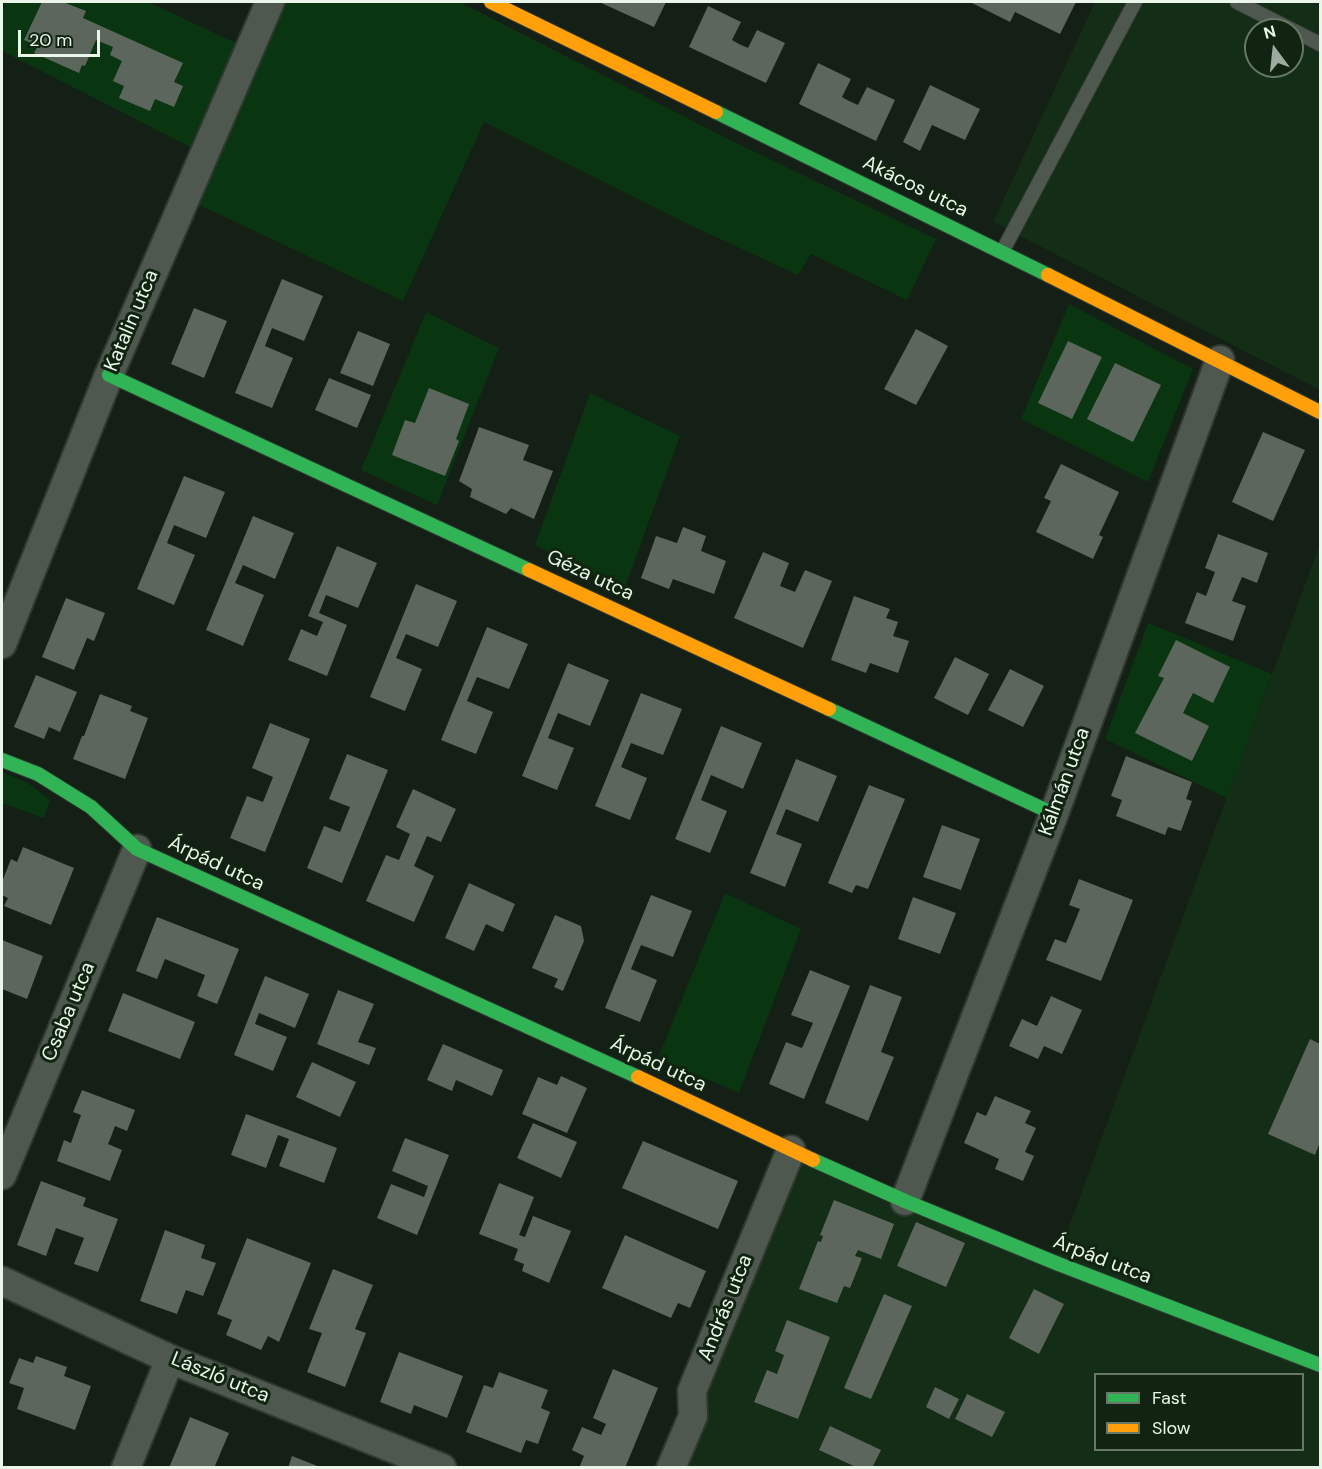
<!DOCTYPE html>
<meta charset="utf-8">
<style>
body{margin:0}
#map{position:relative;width:1322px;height:1469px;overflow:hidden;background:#141f15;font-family:"DM Sans",sans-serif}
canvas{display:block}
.frame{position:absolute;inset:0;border:3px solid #e9f6e9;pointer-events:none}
.legend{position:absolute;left:1094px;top:1373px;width:210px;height:78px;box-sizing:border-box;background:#102411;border:2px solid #677867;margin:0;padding:8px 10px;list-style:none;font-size:18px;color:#e9f6e9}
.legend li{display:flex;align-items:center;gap:12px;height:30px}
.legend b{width:30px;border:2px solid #677867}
.north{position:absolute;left:1244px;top:18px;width:60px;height:60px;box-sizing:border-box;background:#102411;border:2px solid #677867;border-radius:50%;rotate:345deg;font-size:16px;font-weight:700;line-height:24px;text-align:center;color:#e9f6e9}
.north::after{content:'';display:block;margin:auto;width:21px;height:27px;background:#9eab9f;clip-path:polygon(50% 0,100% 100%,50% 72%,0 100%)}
.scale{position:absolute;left:18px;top:30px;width:82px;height:27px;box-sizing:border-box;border:3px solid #e9f6e9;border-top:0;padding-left:8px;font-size:18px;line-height:21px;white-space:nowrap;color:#e9f6e9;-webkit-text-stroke:4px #102411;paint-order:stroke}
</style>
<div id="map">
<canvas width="1322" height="1469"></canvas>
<div class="frame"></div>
<ul class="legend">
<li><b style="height:8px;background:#30b455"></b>Fast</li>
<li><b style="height:8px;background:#ff9f0a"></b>Slow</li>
</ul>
<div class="north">N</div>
<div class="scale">20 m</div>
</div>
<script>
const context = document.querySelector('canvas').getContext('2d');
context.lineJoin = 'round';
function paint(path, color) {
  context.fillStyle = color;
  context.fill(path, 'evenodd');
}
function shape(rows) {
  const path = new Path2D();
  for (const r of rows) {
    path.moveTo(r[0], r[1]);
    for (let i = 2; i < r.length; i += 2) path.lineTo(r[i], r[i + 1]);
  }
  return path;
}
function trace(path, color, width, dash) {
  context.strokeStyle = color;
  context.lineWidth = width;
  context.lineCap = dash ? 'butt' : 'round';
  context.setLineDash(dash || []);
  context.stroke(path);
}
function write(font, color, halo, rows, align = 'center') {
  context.font = font + ' "DM Sans",sans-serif';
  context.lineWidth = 6;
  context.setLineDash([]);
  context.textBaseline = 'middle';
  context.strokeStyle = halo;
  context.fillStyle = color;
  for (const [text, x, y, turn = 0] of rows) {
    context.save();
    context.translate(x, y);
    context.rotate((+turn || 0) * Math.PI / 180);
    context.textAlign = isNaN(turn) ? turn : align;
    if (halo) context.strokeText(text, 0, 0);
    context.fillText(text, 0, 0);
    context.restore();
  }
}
paint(shape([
 [1095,2,1320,2,1320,390,993,222],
 [1256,30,1292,30,1292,66,1256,66],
 [1320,544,1320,1467,671,1468,791,1150,1056,1262],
 [1096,1374,1302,1374,1302,1450,1096,1450]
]), '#142d17');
paint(shape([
 [6,2,148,2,236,43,190,147,2,51,2,12],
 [284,2,460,2,728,139,936,239,907,300,811,254,798,275,690,225,484,122,403,301,191,201,233,103],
 [1069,304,1193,369,1148,482,1021,419],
 [426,312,499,348,437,505,361,470],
 [590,393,680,436,624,590,535,545],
 [1148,623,1272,674,1227,798,1105,739],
 [2,772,28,783,50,800,44,818,2,803],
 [725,893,801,929,739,1093,658,1058]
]), '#0a3511');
paint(shape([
 [42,2,63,2,86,11,83,18,183,63,174,82,183,86,174,107,155,99,150,111,119,98,124,86,113,81,122,61,110,55,113,47,96,40,85,66,82,65,79,73,34,53,38,46,24,40],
 [599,2,666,2,654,27],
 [970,2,1076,2,1060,34,1015,12,1010,22],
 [708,6,741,22,732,40,739,44,748,48,757,30,785,43,766,83,689,47],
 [818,63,851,79,842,97,849,101,858,105,867,87,895,100,876,141,799,104],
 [930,85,980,109,965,140,932,125,920,151,903,142],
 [282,279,323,296,304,341,272,328,265,346,293,358,272,408,235,393],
 [194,308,227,321,204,378,171,364],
 [916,329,948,346,916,405,884,389],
 [358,331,390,344,373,386,340,373],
 [1068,341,1102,357,1072,419,1038,403],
 [1115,363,1161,385,1133,442,1087,419],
 [329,378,371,395,357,428,315,410],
 [429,388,469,404,456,439,459,441,445,476,392,455,405,420,415,423],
 [479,427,529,445,523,460,553,471,534,519,511,508,506,514,470,497,472,489,459,481],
 [1263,432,1305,450,1273,521,1232,502],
 [1061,464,1119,492,1099,535,1103,537,1093,559,1036,532,1051,501,1044,498],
 [184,476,225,492,206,538,174,525,167,543,195,555,174,605,137,589],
 [253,516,294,533,275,579,243,565,235,583,264,595,243,646,206,630],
 [683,527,706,536,701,551,726,561,714,594,673,579,669,589,641,578,656,536,677,543],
 [1218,534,1268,553,1257,583,1242,577,1232,601,1246,606,1233,641,1185,623,1197,592,1206,596,1215,572,1205,568],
 [337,546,377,563,358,608,326,595,319,613,347,625,327,676,288,660,301,629,317,636,323,622,308,616],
 [763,552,789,563,780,586,795,592,805,570,832,581,803,648,734,618],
 [416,584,457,601,438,647,406,634,396,658,422,669,405,711,370,697],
 [854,596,890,609,886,618,898,622,893,636,909,641,898,673,870,663,866,673,831,660],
 [66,598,105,613,94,641,87,638,74,670,42,657],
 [487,627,528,644,509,689,477,677,467,701,493,712,476,754,441,740],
 [1176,640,1230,667,1213,703,1193,693,1183,713,1209,726,1192,761,1135,733,1164,678,1158,676],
 [955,657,989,674,968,715,934,698],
 [568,663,609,680,590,726,558,713,548,738,574,748,557,790,522,776],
 [1010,669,1044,686,1023,727,988,710],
 [36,675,77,692,60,732,49,727,44,739,14,727],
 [641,693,682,709,663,755,631,743,621,767,647,778,630,820,595,806],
 [100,694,132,706,130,711,148,718,125,779,73,759,82,736,84,736],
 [270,723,310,739,265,852,230,838,247,796,263,802,273,777,252,768],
 [721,726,762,743,743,789,711,775,701,800,727,811,710,853,675,839],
 [347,754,388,770,342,883,307,868,324,826,340,832,350,807,329,799],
 [1126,756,1192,782,1186,799,1192,801,1181,831,1168,827,1165,835,1116,816,1122,800,1111,796],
 [796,759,837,776,818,822,786,809,776,834,802,844,785,887,750,873],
 [869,785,905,799,868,889,856,885,852,893,828,883],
 [413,789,456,809,441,842,427,836,414,866,434,876,414,922,366,901,386,855,399,860,410,834,396,827],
 [942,825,980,839,961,890,923,877],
 [23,847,74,868,51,925,4,906,8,898,2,895,2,882,11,859,17,862],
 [1079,879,1133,900,1101,981,1046,960,1055,939,1066,943,1080,909,1069,905],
 [469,883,515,904,503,932,486,924,474,951,445,938],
 [651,895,692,911,673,957,641,945,631,969,657,980,640,1022,605,1008],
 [913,897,956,913,940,954,898,939],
 [555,915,581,926,584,941,563,991,554,987,558,979,532,968],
 [157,917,239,949,217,1004,197,996,205,975,165,959,157,979,136,971],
 [2,940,43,956,27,999,2,989],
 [810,970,850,986,804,1099,769,1084,786,1042,802,1048,813,1023,791,1015],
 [265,976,309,994,295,1028,259,1013,255,1024,287,1037,273,1071,234,1055],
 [870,985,902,997,881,1052,894,1057,868,1121,825,1103],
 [338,990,374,1004,358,1042,376,1048,369,1065,317,1044],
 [123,993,195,1022,180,1059,108,1031],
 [1051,996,1082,1010,1062,1054,1044,1046,1038,1059,1009,1046,1022,1019,1037,1026],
 [1310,1039,1320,1044,1320,1142,1315,1155,1268,1134],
 [443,1044,503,1070,492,1096,456,1080,452,1091,427,1080],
 [312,1062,356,1082,340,1117,296,1097],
 [561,1076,587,1088,567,1133,522,1114,538,1077,557,1085],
 [82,1090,135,1110,127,1131,115,1126,111,1137,108,1144,122,1150,110,1181,57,1161,64,1140,71,1143,81,1115,73,1112],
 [995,1096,1031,1111,1025,1123,1036,1128,1025,1152,1034,1156,1023,1181,995,1169,999,1159,964,1143,977,1112,986,1116],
 [246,1114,337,1148,324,1183,279,1166,289,1139,278,1135,266,1168,231,1155],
 [533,1123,577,1142,561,1178,517,1158],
 [405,1138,449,1155,417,1235,377,1218,391,1184,424,1197,428,1186,392,1171],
 [643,1141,738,1181,718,1229,622,1188],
 [41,1181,86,1198,83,1206,118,1219,98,1272,74,1264,84,1238,56,1228,46,1256,17,1245],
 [499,1183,534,1197,519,1235,525,1237,533,1216,571,1231,549,1283,522,1271,524,1264,514,1260,518,1249,479,1234],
 [834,1200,894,1224,881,1259,858,1250,855,1256,862,1258,850,1288,844,1286,837,1303,799,1289,818,1241,821,1242,823,1236,820,1235],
 [916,1222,965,1243,946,1287,897,1266],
 [165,1230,205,1245,201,1258,216,1263,203,1296,186,1290,177,1314,140,1301],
 [625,1235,706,1271,690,1308,678,1303,671,1318,602,1288],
 [247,1238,311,1263,279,1342,268,1336,261,1350,226,1335,232,1320,217,1314],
 [333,1269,373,1285,355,1329,366,1333,345,1387,307,1372,322,1333,309,1329],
 [1034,1289,1064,1304,1039,1354,1009,1338],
 [884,1294,912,1306,871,1399,844,1388],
 [787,1320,830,1337,798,1419,754,1402,767,1370,777,1374,784,1355,775,1351],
 [399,1352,463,1376,447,1418,414,1405,411,1414,380,1402],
 [36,1356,67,1367,64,1376,91,1386,75,1430,17,1409,24,1388,9,1383,19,1358,33,1363],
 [613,1369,658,1388,625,1468,579,1468,584,1456,572,1450,582,1427,601,1435,606,1424,593,1418],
 [499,1372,548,1390,541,1408,550,1412,538,1444,526,1440,521,1453,466,1432,484,1385,493,1388],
 [935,1387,959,1399,949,1419,926,1407],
 [967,1394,1005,1412,992,1437,955,1419],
 [190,1417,229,1433,214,1468,169,1468],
 [830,1426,881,1450,872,1468,858,1468,819,1450],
 [292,1456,320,1467,320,1468,288,1468]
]), '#5c665c');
const lane = shape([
 [1237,2,1320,44],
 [1002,252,1135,2]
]);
const street = shape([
 [2,644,109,375,270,2],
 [2,1175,137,849],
 [905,1201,1054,814,1220,360],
 [2,1281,170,1359,442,1468],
 [126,1468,170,1359],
 [671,1468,693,1416,692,1391,791,1150]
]);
const fast = shape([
 [716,112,1048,275],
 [109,375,529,570],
 [829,709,1054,814],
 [2,760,38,774,91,807,137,849,638,1077],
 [813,1160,905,1201,1056,1263,1320,1365]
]);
const slow = shape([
 [491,2,716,112],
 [1048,275,1320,412],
 [529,570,829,709],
 [638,1077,813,1160]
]);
trace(lane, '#2e382f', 16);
trace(street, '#2e382f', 32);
trace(fast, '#2e382f', 16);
trace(slow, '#2e382f', 16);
trace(lane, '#4e584f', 14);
trace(street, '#4e584f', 28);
trace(fast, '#30b455', 14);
trace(slow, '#ff9f0a', 14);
write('20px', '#e9f6e9', '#102411', [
 ["Akácos utca",915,187,26],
 ["Katalin utca",132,321,-67],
 ["Géza utca",590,576,25],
 ["Kálmán utca",1065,782,-70],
 ["Árpád utca",216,864,25],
 ["Csaba utca",69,1012,-67],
 ["Árpád utca",658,1065,25],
 ["Árpád utca",1102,1260,21],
 ["András utca",726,1308,-68],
 ["László utca",220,1378,22]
]);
</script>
